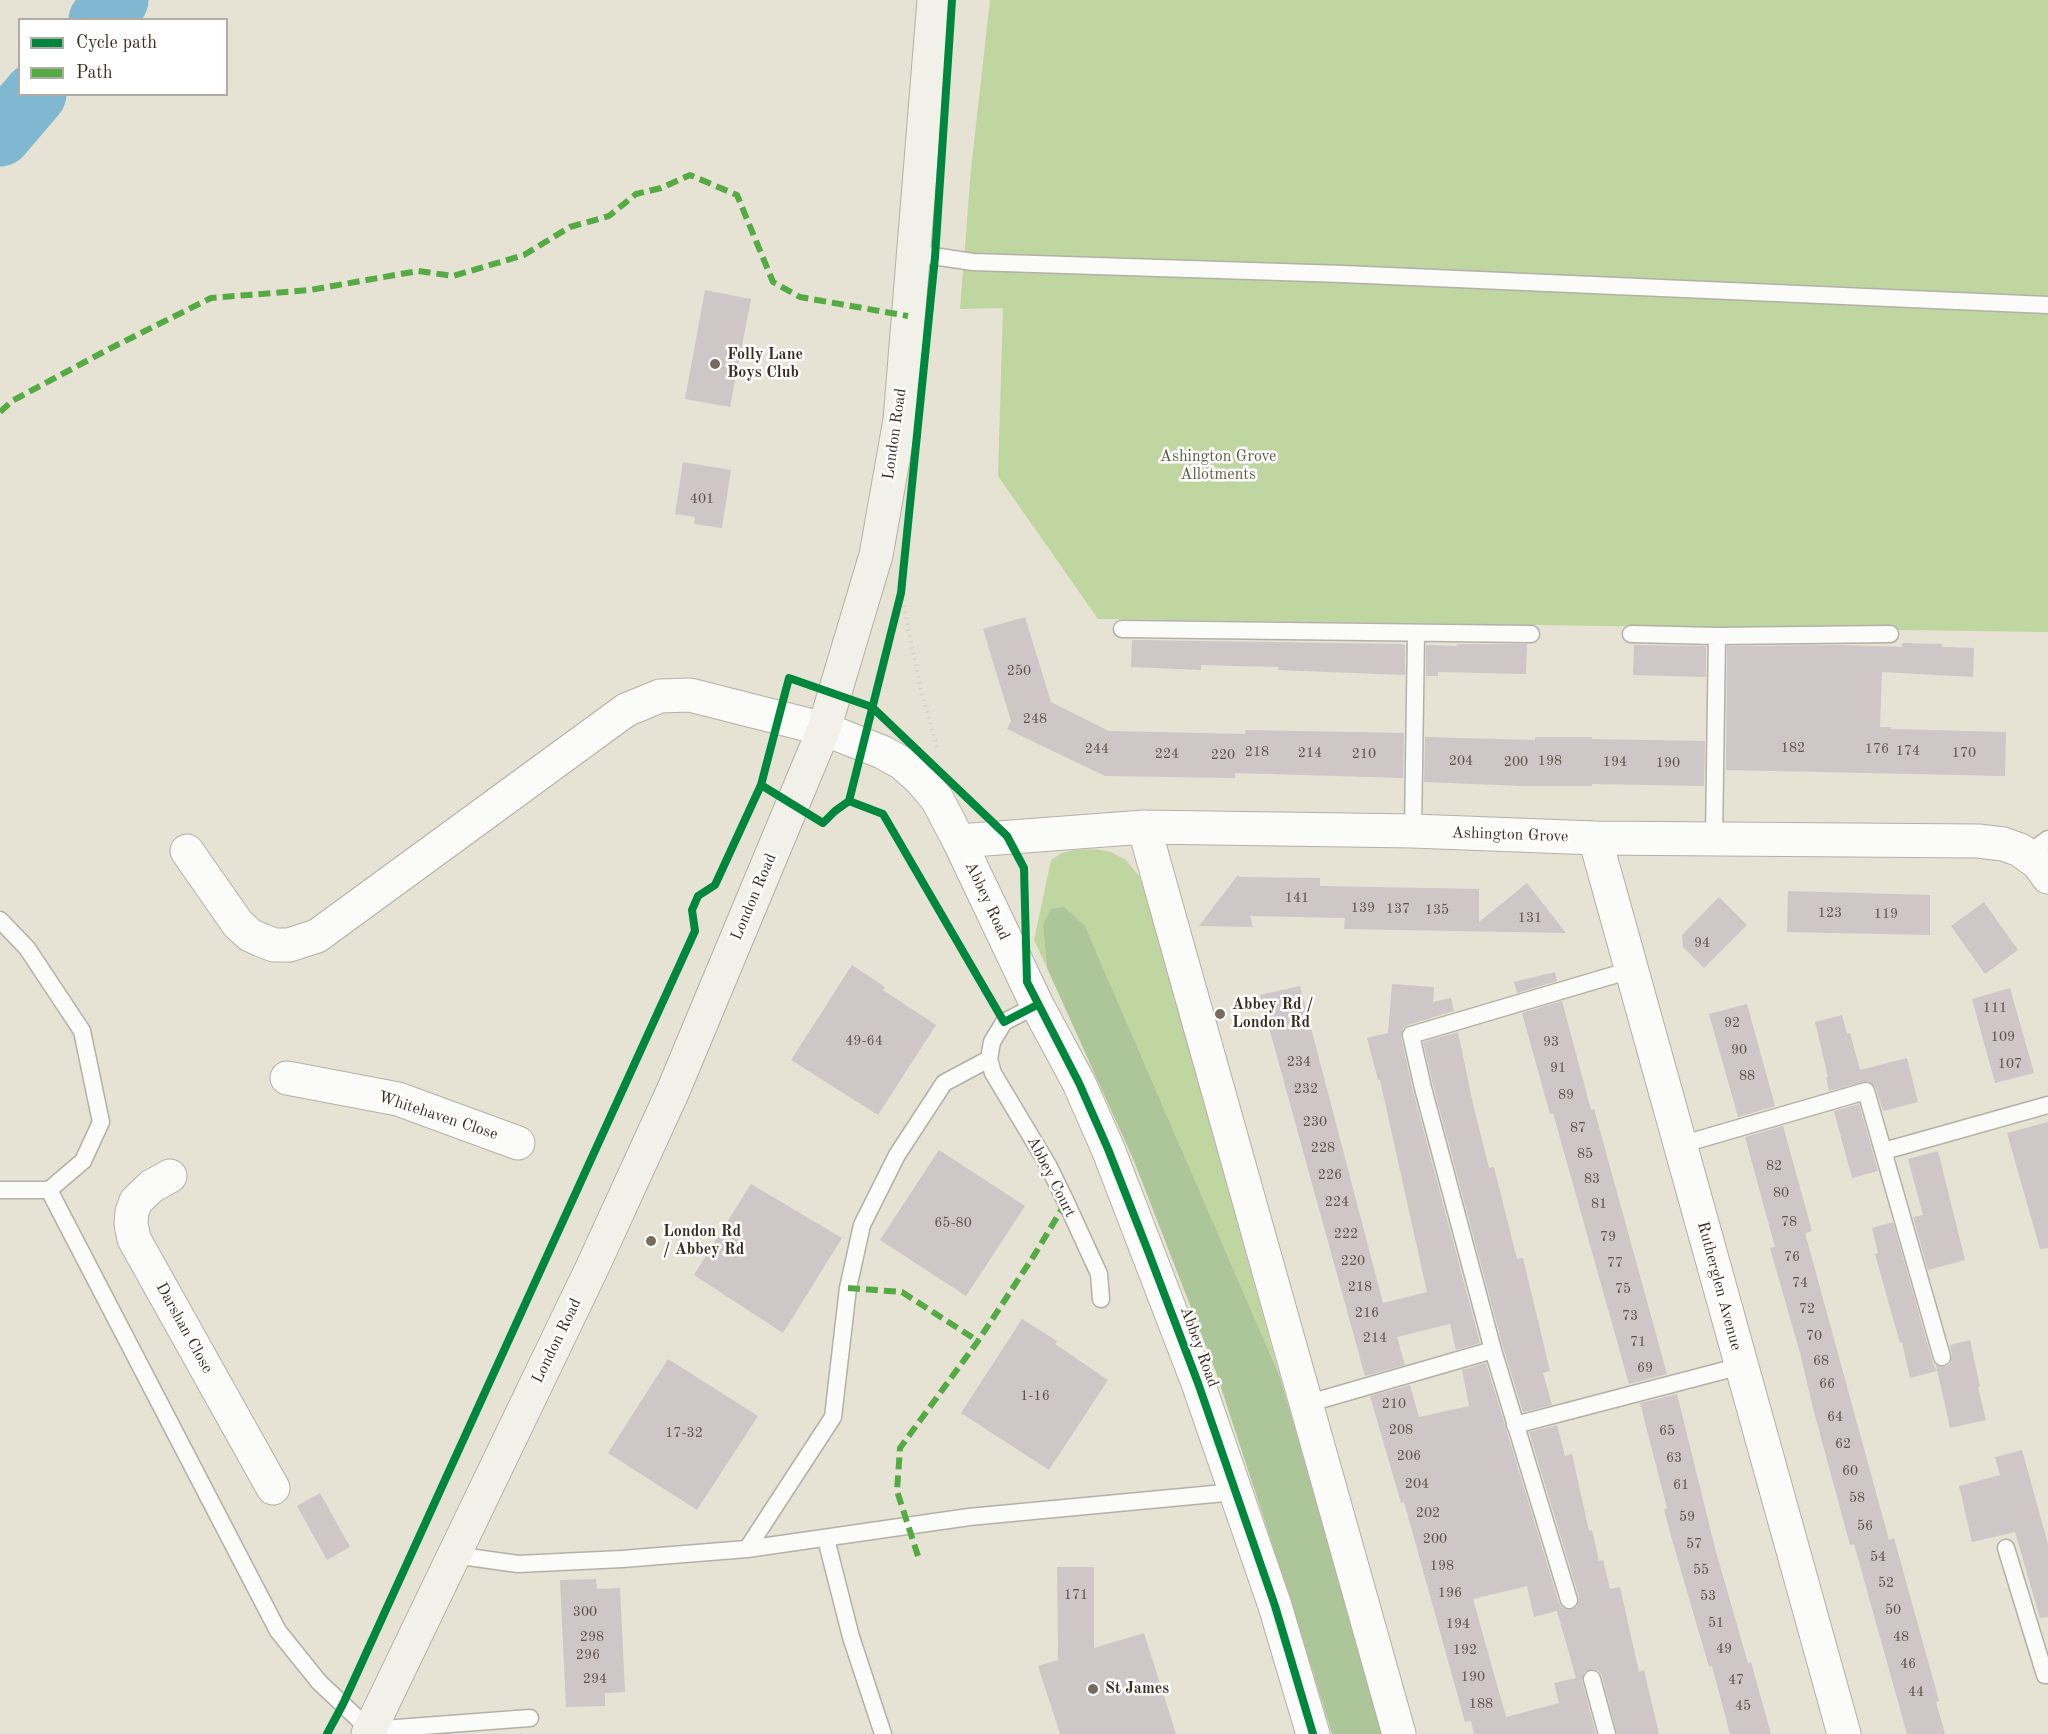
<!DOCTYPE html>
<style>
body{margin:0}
#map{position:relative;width:2048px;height:1734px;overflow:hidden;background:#e6e3d4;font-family:"Old Standard TT",serif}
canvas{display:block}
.legend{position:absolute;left:18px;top:18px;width:210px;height:78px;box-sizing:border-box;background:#fff;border:2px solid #b1aaa5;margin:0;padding:8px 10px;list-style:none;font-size:18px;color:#3b2a1e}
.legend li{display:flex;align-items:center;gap:12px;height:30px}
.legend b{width:30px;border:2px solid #b1aaa5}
</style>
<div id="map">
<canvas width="2048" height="1734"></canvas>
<ul class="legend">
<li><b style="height:8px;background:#00873e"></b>Cycle path</li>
<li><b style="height:8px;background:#55ab43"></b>Path</li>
</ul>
</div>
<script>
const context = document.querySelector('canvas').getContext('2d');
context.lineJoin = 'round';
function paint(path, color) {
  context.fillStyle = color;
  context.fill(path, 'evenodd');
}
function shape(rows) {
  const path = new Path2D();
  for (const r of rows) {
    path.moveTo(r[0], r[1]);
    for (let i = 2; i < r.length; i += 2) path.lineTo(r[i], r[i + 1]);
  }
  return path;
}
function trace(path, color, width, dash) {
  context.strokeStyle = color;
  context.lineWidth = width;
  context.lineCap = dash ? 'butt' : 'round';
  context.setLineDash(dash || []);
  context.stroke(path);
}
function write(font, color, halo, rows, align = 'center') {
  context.font = font + ' "Old Standard TT",serif';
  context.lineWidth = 5;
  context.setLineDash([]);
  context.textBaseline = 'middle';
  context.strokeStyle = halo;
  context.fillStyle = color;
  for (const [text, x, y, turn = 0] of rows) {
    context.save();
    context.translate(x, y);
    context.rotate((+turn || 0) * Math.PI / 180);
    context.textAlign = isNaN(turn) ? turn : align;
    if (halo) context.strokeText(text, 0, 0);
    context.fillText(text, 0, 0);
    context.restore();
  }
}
paint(shape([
 [990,0,2048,0,2048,632,1098,619,998,476,1003,308,960,309,971,169],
 [1096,849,1111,852,1126,860,1139,876,1148,901,1280,1377,1085,926,1043,925,1047,968,1034,940,1051,860,1062,853,1074,850]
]), '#bfd6a1');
paint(shape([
 [1064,907,1085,926,1280,1377,1383,1734,1332,1734,1296,1617,1216,1372,1134,1161,1047,968,1043,925,1051,909]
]), '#adc699');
trace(shape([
 [100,20,117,0],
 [0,135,35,94]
]), '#7fb8d0', 63);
paint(shape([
 [705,290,751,299,730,407,685,399],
 [683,462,731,470,722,528,694,524,695,517,675,514],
 [1025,617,1051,702,1109,731,1245,734,1246,730,1404,733,1403,778,1235,773,1235,778,1105,776,1007,729,1011,721,983,629],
 [1132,640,1401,644,1405,645,1405,675,1278,670,1278,667,1201,665,1201,670,1131,667],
 [1902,643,1942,644,1942,647,1974,648,1973,677,1882,672,1880,727,1891,727,1891,729,2006,732,2005,776,1726,770,1727,646,1841,645,1902,647],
 [1457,644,1527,644,1526,674,1438,672,1438,676,1426,676,1426,645,1457,646],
 [1634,645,1706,646,1706,677,1633,675],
 [1425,737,1535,740,1535,737,1592,737,1592,739,1705,741,1704,786,1592,784,1592,786,1524,786,1424,782],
 [1238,875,1239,877,1320,878,1320,886,1479,889,1479,922,1527,883,1566,933,1344,929,1345,918,1250,916,1253,927,1199,926],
 [1788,891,1930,895,1930,935,1787,932],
 [1719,897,1747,925,1704,968,1683,947,1682,935],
 [1984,902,2018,950,1985,974,1951,926],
 [852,965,885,987,883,990,936,1025,878,1115,791,1060],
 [1555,972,1557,981,1517,993,1514,982],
 [1392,984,1434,987,1433,1002,1451,998,1454,1011,1408,1025,1403,1028,1401,1037,1413,1091,1480,1343,1456,1350,1450,1324,1397,1337,1405,1365,1365,1376,1260,995,1300,986,1383,1303,1427,1292,1380,1080,1378,1080,1367,1038,1388,1033],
 [2010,988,2034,1073,1995,1083,1972,999],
 [1562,1001,1591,1110,1594,1109,1667,1374,1629,1384,1553,1113,1550,1114,1522,1013],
 [1747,1004,1775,1106,1738,1117,1709,1014],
 [1842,1015,1847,1034,1850,1033,1860,1070,1907,1058,1918,1102,1883,1111,1876,1088,1868,1081,1829,1091,1826,1077,1828,1077,1815,1022],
 [1458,1032,1473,1104,1489,1168,1494,1167,1517,1259,1523,1258,1550,1371,1543,1373,1552,1405,1523,1412,1503,1347,1433,1085,1423,1042],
 [1859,1104,1878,1171,1852,1178,1834,1111],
 [2048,1122,2048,1248,2040,1249,2007,1133],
 [1783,1126,1812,1231,1805,1233,1889,1540,1894,1538,1907,1585,1939,1701,1936,1702,1945,1734,1907,1734,1854,1544,1850,1545,1813,1408,1800,1353,1770,1248,1775,1247,1745,1137],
 [939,1150,1025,1206,966,1296,880,1240],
 [1938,1151,1965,1260,1928,1270,1913,1217,1923,1215,1908,1159],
 [751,1184,842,1238,783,1333,694,1275],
 [1893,1222,1932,1360,1937,1371,1910,1378,1902,1342,1900,1343,1875,1254,1878,1253,1872,1228],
 [1022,1319,1057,1341,1055,1344,1108,1380,1049,1470,961,1413],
 [1970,1340,1980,1386,1978,1387,1986,1420,1950,1428,1936,1365,1944,1367,1950,1364,1952,1355,1950,1345],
 [668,1359,758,1416,697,1510,608,1453],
 [1486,1363,1559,1603,1562,1608,1567,1610,1577,1607,1579,1597,1529,1432,1557,1425,1565,1456,1572,1454,1589,1531,1592,1530,1599,1561,1603,1560,1610,1589,1620,1587,1639,1672,1644,1670,1659,1734,1617,1734,1602,1676,1599,1671,1594,1669,1584,1672,1582,1681,1596,1734,1474,1734,1471,1721,1465,1722,1404,1502,1401,1503,1370,1396,1410,1385,1419,1417,1469,1406,1462,1370],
 [1527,1586,1534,1617,1557,1611,1576,1678,1554,1683,1559,1703,1506,1717,1473,1599],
 [1677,1394,1716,1552,1748,1663,1751,1662,1771,1734,1730,1734,1712,1666,1709,1667,1671,1536,1664,1509,1667,1508,1640,1403],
 [2022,1450,2048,1544,2048,1617,2040,1618,2015,1532,1972,1542,1959,1486,2000,1475,1995,1457],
 [320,1493,350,1547,327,1560,297,1506],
 [1057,1567,1094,1567,1094,1648,1144,1633,1176,1734,1060,1734,1038,1666,1058,1660],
 [596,1579,597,1589,620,1588,625,1692,605,1693,605,1706,566,1707,560,1580]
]), '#cec6c7');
const lane = shape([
 [913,253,973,262,1343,274,2048,305],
 [1122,629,1531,634],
 [1631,634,1717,636,1890,634],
 [1413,831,1416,634],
 [1714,838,1717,636],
 [2026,855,2048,839],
 [0,920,27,948,82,1031,101,1122,83,1161,49,1190],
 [1037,1005,1004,1022,992,1042,989,1059,993,1073,1048,1165,1066,1202,1099,1274,1101,1299],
 [1680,1145,1866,1091,1942,1357],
 [1884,1151,2048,1105],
 [0,1190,49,1190,278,1631,319,1682,370,1730,530,1718],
 [1493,1350,1423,1088,1411,1035,1631,970],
 [1306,1404,1493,1350,1569,1600],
 [1515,1425,1741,1366],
 [826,1539,851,1637,883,1734],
 [2006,1548,2045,1675,2048,1675],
 [747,1549,969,1517,1235,1492],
 [454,1555,518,1564,622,1559,747,1549,833,1417,848,1288,862,1225,897,1155,944,1083,989,1059],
 [1592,1679,1607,1734]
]);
const street = shape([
 [1144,827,1399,1734],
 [1595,838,1844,1734],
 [959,841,1144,827,1413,831,1595,838,1978,841,2003,844,2020,850,2038,863,2048,877],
 [187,851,238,924,250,935,261,940,274,945,289,945,317,936,626,710,660,696,690,695,824,729,882,752,902,763,921,780,937,799,959,841,1037,1005,1079,1083,1108,1149,1198,1383,1275,1606,1313,1734],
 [287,1078,398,1099,518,1143],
 [170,1176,152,1186,136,1201,132,1212,131,1224,134,1239,273,1488]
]);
const secondary = shape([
 [368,1734,593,1266,673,1091,824,729,876,555,900,420,934,0]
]);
trace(lane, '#b3b0a5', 19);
trace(street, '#b3b0a5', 35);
trace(secondary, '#b3b0a5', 35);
trace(shape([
 [901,594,922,694,937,747]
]), '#d3d1cd', 4, [1.5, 4.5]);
trace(lane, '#fbfbf9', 16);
trace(street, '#fbfbf9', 33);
trace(secondary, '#f2f1e9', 33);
trace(shape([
 [0,412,12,401,109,349,211,298,310,290,418,271,453,276,524,255,570,227,609,216,636,194,661,188,690,175,737,195,773,282,800,297,908,316],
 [848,1288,902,1292,978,1341],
 [918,1556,897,1491,900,1448,978,1341,1035,1254,1066,1202]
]), '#55ab43', 6, [12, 6]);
trace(shape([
 [761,785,823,823,835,811,849,801,901,593,935,257,952,0],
 [849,801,883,814,1004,1022,1037,1005],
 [327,1734,343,1704,695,931,692,910,698,896,715,885,761,785,789,678,872,707,1007,836,1024,868,1027,982,1079,1083,1108,1149,1148,1251,1198,1383,1275,1606,1313,1734]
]), '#00873e', 8);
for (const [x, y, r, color] of [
 [715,364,6,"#776b5e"],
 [1220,1014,6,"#776b5e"],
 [651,1241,6,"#776b5e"],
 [1093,1689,6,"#776b5e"]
]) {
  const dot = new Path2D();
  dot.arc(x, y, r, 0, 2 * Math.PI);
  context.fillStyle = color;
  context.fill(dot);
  trace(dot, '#fff', 2);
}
write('14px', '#605148', null, [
 ["401",702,499],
 ["250",1019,671],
 ["248",1035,719],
 ["182",1793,748],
 ["244",1097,749],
 ["176",1877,749],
 ["174",1908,751],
 ["218",1257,752],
 ["214",1310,753],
 ["170",1964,753],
 ["224",1167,754],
 ["210",1364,754],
 ["220",1223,755],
 ["204",1461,761],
 ["198",1550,761],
 ["200",1516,762],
 ["194",1615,762],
 ["190",1668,763],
 ["141",1297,898],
 ["139",1363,908],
 ["137",1398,909],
 ["135",1437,910],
 ["123",1830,913],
 ["119",1886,914],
 ["131",1530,918],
 ["94",1702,943],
 ["111",1995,1008],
 ["92",1732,1023],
 ["109",2003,1037],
 ["49-64",864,1041],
 ["93",1551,1042],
 ["90",1739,1050],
 ["234",1299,1062],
 ["107",2010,1064],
 ["91",1558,1068],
 ["88",1747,1076],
 ["232",1306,1089],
 ["89",1566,1095],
 ["230",1315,1122],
 ["87",1578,1128],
 ["228",1323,1148],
 ["85",1585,1154],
 ["82",1774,1166],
 ["226",1330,1175],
 ["83",1592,1179],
 ["80",1781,1193],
 ["224",1337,1202],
 ["81",1599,1204],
 ["78",1789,1222],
 ["65-80",953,1223],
 ["222",1346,1234],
 ["79",1608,1237],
 ["76",1792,1257],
 ["220",1353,1261],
 ["77",1615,1263],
 ["74",1800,1283],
 ["218",1360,1287],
 ["75",1623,1289],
 ["72",1807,1309],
 ["216",1367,1313],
 ["73",1630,1316],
 ["70",1814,1336],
 ["214",1375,1338],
 ["71",1638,1342],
 ["68",1821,1361],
 ["69",1645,1368],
 ["66",1827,1384],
 ["1-16",1035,1396],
 ["210",1394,1404],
 ["64",1835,1417],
 ["208",1401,1430],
 ["65",1667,1431],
 ["17-32",684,1433],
 ["62",1843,1444],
 ["206",1409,1456],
 ["63",1674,1458],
 ["60",1850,1471],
 ["204",1417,1484],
 ["61",1681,1485],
 ["58",1857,1498],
 ["202",1428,1513],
 ["59",1687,1517],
 ["56",1865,1526],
 ["200",1435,1539],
 ["57",1694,1544],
 ["54",1878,1557],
 ["198",1442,1566],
 ["55",1701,1570],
 ["52",1886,1583],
 ["196",1450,1593],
 ["171",1076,1595],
 ["53",1708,1596],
 ["50",1893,1610],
 ["300",585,1612],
 ["51",1716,1623],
 ["194",1458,1624],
 ["298",592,1637],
 ["48",1901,1637],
 ["49",1724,1649],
 ["192",1465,1650],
 ["296",588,1655],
 ["46",1908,1664],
 ["190",1473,1677],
 ["294",595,1679],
 ["47",1736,1680],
 ["44",1916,1692],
 ["188",1481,1704],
 ["45",1743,1706]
]);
write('bold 16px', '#3b2a1e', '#fff', [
 ["Folly Lane",727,355],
 ["Boys Club",727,373],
 ["Abbey Rd /",1232,1005],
 ["London Rd",1232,1023],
 ["London Rd",663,1232],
 ["/ Abbey Rd",663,1250],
 ["St James",1105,1689]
], 'left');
write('16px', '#3b2a1e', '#fff', [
 ["London Road",895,434,-82],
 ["Ashington Grove",1510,835,2],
 ["London Road",754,897,-67],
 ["Abbey Road",987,901,65],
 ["Whitehaven Close",438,1116,18],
 ["Abbey Court",1051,1177,63],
 ["Rutherglen Avenue",1719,1286,75],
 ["Darshan Close",184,1328,61],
 ["London Road",557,1341,-64],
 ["Abbey Road",1199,1347,70]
]);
write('16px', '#595a39', '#fff', [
 ["Ashington Grove",1218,457],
 ["Allotments",1218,475]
]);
</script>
